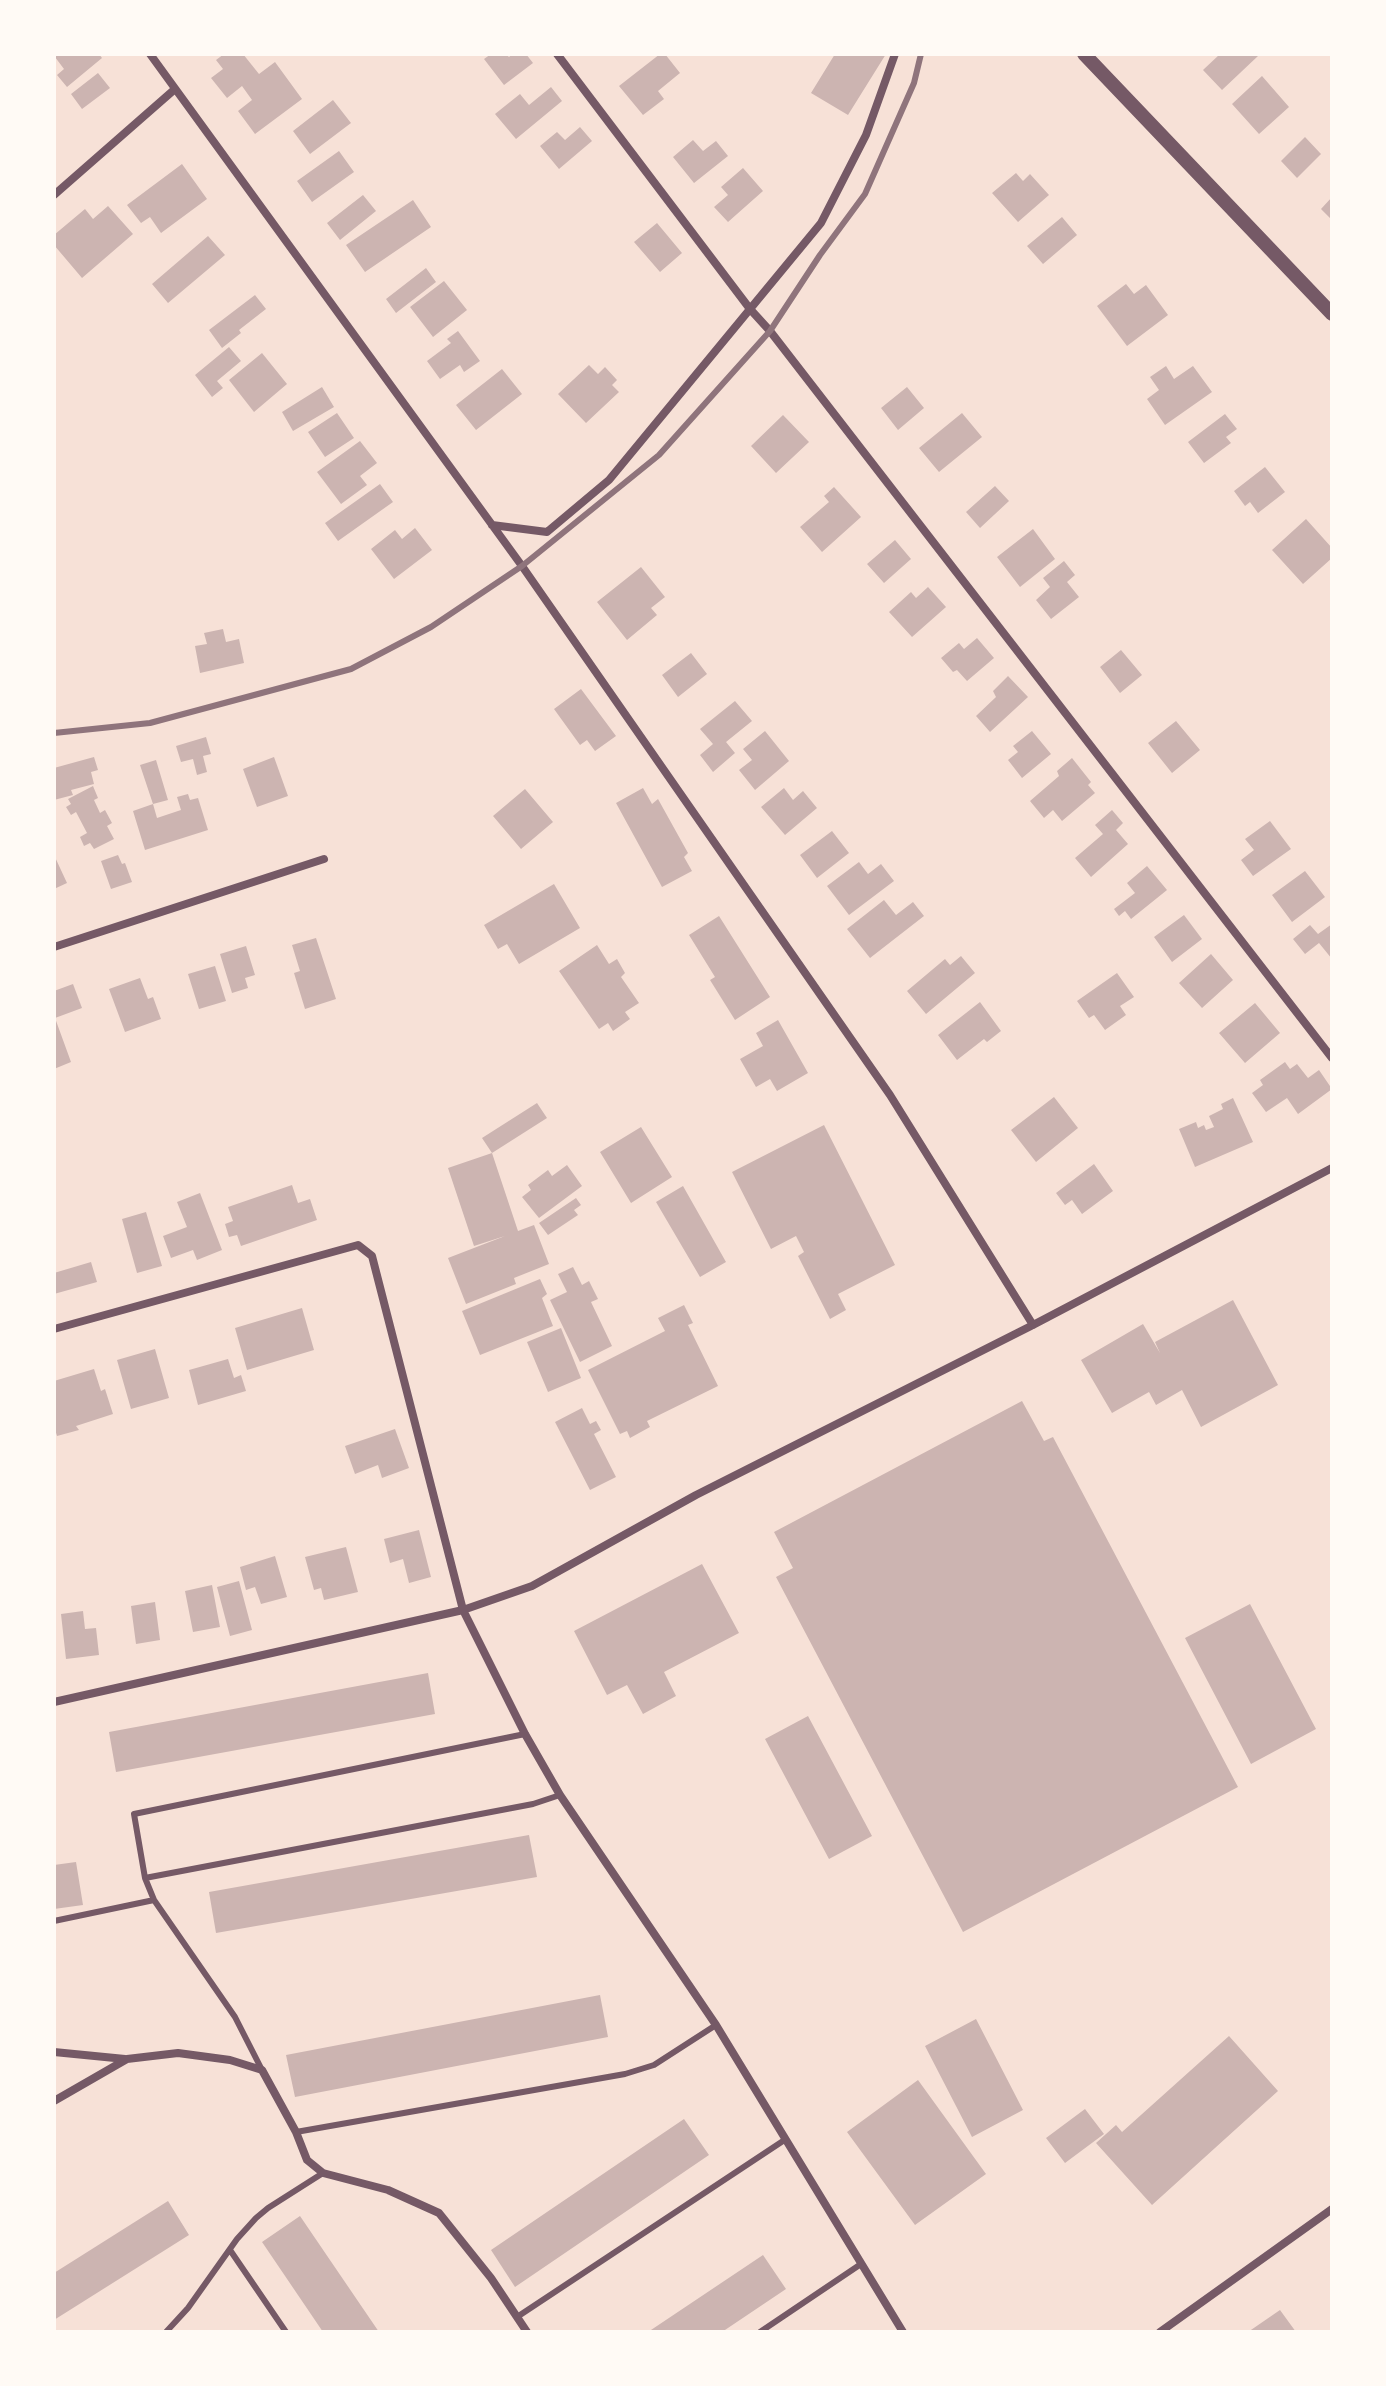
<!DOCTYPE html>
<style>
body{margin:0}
#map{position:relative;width:1386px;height:2386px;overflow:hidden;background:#f7e1d7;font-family:"Noto Sans",sans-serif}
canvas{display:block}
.frame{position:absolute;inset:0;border:56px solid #fffaf5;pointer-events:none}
</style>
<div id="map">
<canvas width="1386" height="2386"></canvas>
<div class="frame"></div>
</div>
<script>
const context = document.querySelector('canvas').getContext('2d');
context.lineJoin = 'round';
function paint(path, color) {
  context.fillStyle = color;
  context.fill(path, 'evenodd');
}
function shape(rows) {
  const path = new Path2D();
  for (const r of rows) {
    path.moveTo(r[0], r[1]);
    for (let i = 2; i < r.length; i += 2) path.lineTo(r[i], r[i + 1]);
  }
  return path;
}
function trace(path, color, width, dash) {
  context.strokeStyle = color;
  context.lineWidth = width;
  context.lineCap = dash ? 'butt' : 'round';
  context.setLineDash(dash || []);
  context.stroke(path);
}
paint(shape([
 [59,54,99,54,102,58,67,87,57,75,64,69,55,57],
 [224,54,243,54,259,74,275,62,302,99,255,134,238,111,252,100,242,86,227,98,211,78,223,69,216,60],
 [491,54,506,54,509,57,512,54,526,54,533,63,504,85,484,59],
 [660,54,665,54,680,73,658,91,664,99,643,115,619,86],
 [835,54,886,54,848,115,811,93],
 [1220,54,1256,54,1258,56,1222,90,1203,70],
 [98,73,110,88,82,109,71,94],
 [1262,76,1289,107,1259,134,1232,104],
 [551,87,562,101,516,139,495,114,520,94,529,105],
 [333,100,351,123,310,154,293,131],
 [580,127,592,141,559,169,540,146,557,132,565,140],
 [1305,137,1321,154,1297,178,1281,161],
 [693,140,703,151,716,141,728,156,694,183,673,157],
 [339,151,354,172,312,202,297,181],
 [182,164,207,199,161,233,150,217,141,223,127,205],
 [743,168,763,191,728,222,714,207,728,195,721,187],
 [1016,173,1023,181,1030,174,1049,195,1018,222,992,193],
 [363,195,376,211,340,240,327,223],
 [1332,197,1332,220,1321,209],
 [413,200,431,227,365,272,346,245],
 [108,206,133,234,82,278,54,245,54,235,85,209,93,219],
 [1062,217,1077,235,1043,264,1027,246],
 [657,223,682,253,660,272,634,242],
 [208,236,225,255,168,303,152,284],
 [426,268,436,282,396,313,386,299],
 [444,281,467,310,433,337,410,307],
 [1126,284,1134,294,1146,285,1168,315,1127,346,1097,306],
 [255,295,266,309,239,330,241,333,222,348,209,330],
 [458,331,480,361,464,372,460,365,440,379,427,361,451,343,447,339],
 [229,347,241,361,217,381,223,388,212,397,195,375],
 [262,353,287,384,254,412,229,380],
 [589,365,598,374,605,367,617,380,612,385,619,392,586,423,558,394],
 [1166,366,1174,379,1193,366,1212,392,1165,425,1147,399,1159,390,1150,377],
 [502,369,522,394,476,430,456,405],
 [322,387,334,407,293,431,282,412],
 [907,387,924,408,898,430,881,408],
 [337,413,354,438,325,457,308,432],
 [962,413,982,437,939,472,919,448],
 [1225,414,1237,429,1226,437,1231,443,1204,463,1188,442],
 [783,415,809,442,776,473,751,446],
 [360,441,377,463,360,476,367,485,341,504,317,472],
 [1265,467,1285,492,1258,513,1250,502,1245,506,1234,491],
 [380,484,393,502,338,541,325,523],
 [995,486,1009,501,980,528,966,512],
 [834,487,861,517,822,552,800,527,829,502,824,496],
 [1306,519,1332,548,1332,558,1303,584,1272,550],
 [415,528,432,550,394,579,371,549,395,530,402,539],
 [1033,529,1055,559,1020,587,997,557],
 [895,540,911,559,884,583,867,564],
 [1064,561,1075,575,1067,582,1079,597,1051,619,1036,600,1050,587,1043,578],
 [641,567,665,597,651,608,657,615,627,640,597,602],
 [928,587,946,607,912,637,889,612,911,592,916,598],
 [223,629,226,642,239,639,244,663,200,673,195,646,207,644,204,633],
 [977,638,994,658,967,681,957,670,953,672,941,658,959,643,964,649],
 [1121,650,1142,675,1120,693,1100,667],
 [691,653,707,674,678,697,662,675],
 [1008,676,1028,697,990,732,976,716,996,697,993,691],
 [581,689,616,736,595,751,587,740,580,745,554,709],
 [735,701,752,721,726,742,735,753,713,772,700,755,713,744,700,729],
 [1176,721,1200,750,1172,773,1148,743],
 [765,731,789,761,755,790,739,770,752,760,743,749],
 [1032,731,1051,754,1022,778,1008,760,1018,752,1013,746],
 [206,737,211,754,203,756,207,772,197,775,193,759,181,762,176,746],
 [94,757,98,770,91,772,94,784,71,790,73,795,54,800,54,768],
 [274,757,288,796,257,807,243,769],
 [1072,758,1091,782,1088,785,1095,793,1062,821,1053,810,1044,818,1030,801,1059,776,1057,771],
 [156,760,168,800,153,804,140,765],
 [93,786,98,798,94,800,100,813,105,810,112,823,107,826,114,839,94,849,90,843,84,846,80,837,87,833,76,812,71,815,66,807,71,804,68,799],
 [643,788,652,804,658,799,688,853,684,857,692,871,662,887,616,803],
 [784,788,793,800,803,791,817,808,785,835,761,807],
 [525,789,553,822,521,849,493,816],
 [188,794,190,800,198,798,208,830,145,850,133,811,153,804,157,818,181,810,177,797],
 [1112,810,1123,823,1116,830,1128,844,1091,877,1075,858,1103,834,1095,825],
 [1270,821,1291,849,1253,876,1241,860,1254,850,1245,839],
 [832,831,849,853,817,878,800,855],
 [54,855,67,883,54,889],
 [118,855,122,864,125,863,132,882,111,889,101,861],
 [859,862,868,874,881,864,894,881,849,915,827,886],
 [1147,866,1167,890,1131,919,1125,911,1119,916,1114,909,1135,893,1127,883],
 [1305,871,1325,897,1292,922,1272,895],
 [554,884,580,928,519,964,507,944,498,949,484,925],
 [884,900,896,915,913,902,924,916,870,958,847,929],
 [1184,915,1202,939,1172,962,1154,937],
 [719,916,770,997,735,1020,710,980,715,977,689,935],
 [1332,924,1332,959,1319,943,1305,954,1293,939,1310,925,1318,934],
 [316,938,336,999,305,1009,294,973,300,971,292,945],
 [597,945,609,964,617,959,625,973,621,977,639,1003,625,1012,630,1019,613,1031,608,1023,599,1029,559,971],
 [246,946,255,975,245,978,248,988,232,993,220,954],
 [1211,954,1233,980,1202,1008,1179,983],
 [961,956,975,973,926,1014,907,991,945,959,950,965],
 [215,966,226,1001,199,1009,188,974],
 [1117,973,1134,997,1120,1006,1126,1015,1105,1030,1094,1015,1089,1018,1077,1001],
 [140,978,148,999,153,997,161,1019,125,1032,109,989],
 [73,984,82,1008,55,1018,71,1062,54,1069,54,991],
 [980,1002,1001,1031,987,1042,984,1039,957,1060,938,1035],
 [1255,1003,1280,1033,1245,1063,1219,1033],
 [778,1020,808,1073,777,1091,770,1079,756,1087,740,1059,763,1046,756,1033],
 [1285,1062,1290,1069,1297,1064,1308,1078,1319,1070,1332,1089,1298,1114,1287,1098,1266,1112,1252,1093,1263,1085,1260,1080],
 [1054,1097,1078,1128,1036,1162,1011,1130],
 [1233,1098,1253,1142,1195,1167,1179,1129,1196,1122,1198,1128,1204,1125,1206,1130,1214,1127,1209,1116,1223,1109,1221,1104],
 [537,1103,547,1118,492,1153,482,1138],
 [824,1125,895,1265,838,1294,846,1310,830,1319,798,1256,804,1252,796,1236,771,1249,732,1172],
 [641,1127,672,1177,631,1203,600,1152],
 [492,1153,518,1231,534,1225,549,1264,514,1278,516,1284,466,1304,448,1258,505,1236,474,1246,448,1168],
 [1094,1164,1113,1191,1082,1214,1072,1200,1065,1205,1056,1193],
 [567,1165,582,1186,539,1218,522,1197,531,1190,528,1185,548,1170,552,1176],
 [292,1185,298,1203,310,1199,317,1220,241,1246,237,1235,229,1237,225,1224,233,1221,228,1207],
 [683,1186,726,1262,700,1277,656,1202],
 [200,1193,222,1250,197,1260,193,1250,171,1258,163,1236,187,1227,177,1202],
 [576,1198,581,1205,574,1210,578,1215,548,1235,539,1223],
 [146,1212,162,1266,137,1273,122,1219],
 [91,1262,97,1282,54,1294,54,1273],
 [573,1267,582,1285,589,1281,598,1299,591,1302,612,1346,580,1362,550,1300,567,1292,558,1274],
 [540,1279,547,1294,542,1298,553,1326,480,1355,462,1311],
 [1233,1300,1278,1385,1201,1427,1182,1390,1156,1405,1149,1392,1112,1413,1081,1360,1143,1324,1160,1353,1155,1342],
 [684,1305,693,1323,688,1325,718,1386,647,1421,650,1427,630,1438,627,1431,620,1434,588,1370,665,1331,658,1318],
 [302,1308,314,1350,247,1370,235,1328],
 [561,1328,581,1378,548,1392,527,1342],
 [155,1349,169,1398,131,1409,117,1360],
 [228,1359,234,1378,241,1375,246,1391,198,1405,189,1370],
 [94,1369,101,1391,105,1389,113,1414,76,1426,79,1430,57,1436,54,1426,54,1381],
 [1022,1401,1044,1441,1053,1437,1238,1787,963,1932,776,1577,793,1568,774,1532],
 [582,1408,590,1424,596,1421,601,1430,594,1434,616,1477,590,1490,555,1422],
 [395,1429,409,1468,382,1478,378,1465,355,1474,345,1446],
 [419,1530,431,1577,409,1583,403,1559,390,1563,384,1539],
 [346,1547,358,1592,324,1600,321,1588,314,1590,305,1557],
 [275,1556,287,1597,261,1604,255,1587,246,1590,240,1567],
 [702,1564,739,1633,664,1672,676,1696,643,1714,627,1685,607,1695,574,1631],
 [239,1581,252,1630,230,1636,217,1587],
 [212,1585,220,1627,193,1632,185,1591],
 [155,1602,160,1640,136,1644,131,1606],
 [1250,1604,1316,1729,1251,1764,1185,1638],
 [83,1611,85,1629,96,1628,99,1655,66,1659,61,1614],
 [428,1673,435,1714,116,1772,109,1732],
 [808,1716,872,1836,829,1859,765,1739],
 [529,1835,537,1877,216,1933,209,1892],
 [76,1862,83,1905,54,1909,54,1865],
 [600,1995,608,2037,295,2097,286,2055],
 [976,2019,1023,2110,972,2137,925,2046],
 [1229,2036,1278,2091,1152,2205,1096,2143,1116,2125,1122,2132],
 [918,2080,986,2174,915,2225,847,2132],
 [1085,2109,1104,2134,1065,2163,1046,2138],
 [684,2119,709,2155,515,2287,491,2250],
 [168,2201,189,2235,54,2320,54,2273],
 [300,2216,379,2332,323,2332,262,2242],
 [763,2255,786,2289,722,2332,648,2332],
 [1280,2310,1296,2332,1248,2332]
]), '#ccb4b1');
trace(shape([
 [145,1878,533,1804,560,1795],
 [54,1921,154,1900],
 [262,2070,235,2017,154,1900,145,1878,134,1814,525,1734],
 [296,2132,625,2074,654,2065,716,2025],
 [230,2250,286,2332],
 [517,2317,786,2139],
 [166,2332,188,2308,237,2239,256,2218,268,2208,323,2173],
 [760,2332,861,2264]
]), '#755966', 6);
trace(shape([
 [150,54,522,566,890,1095,1033,1325],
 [557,54,750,309,770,331,1332,1058],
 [54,195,175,89],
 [492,525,547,532,609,480,821,223,866,135,895,54],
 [54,947,324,859],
 [54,1329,358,1245,372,1256,463,1610,525,1734,560,1795,716,2025,903,2332],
 [54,1702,463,1610,532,1586,696,1495,1033,1325,1332,1168],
 [54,2052,125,2059],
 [54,2101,127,2059,178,2053,230,2060,262,2070,296,2132,307,2160,323,2173,388,2190,439,2213,491,2278,527,2332],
 [1160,2332,1332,2209]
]), '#755966', 8);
trace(shape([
 [1084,54,1332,314]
]), '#755966', 14);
trace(shape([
 [54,733,150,723,351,669,431,627,522,566,659,455,770,331,820,255,865,194,914,83,921,54]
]), '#8f747c', 6);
</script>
